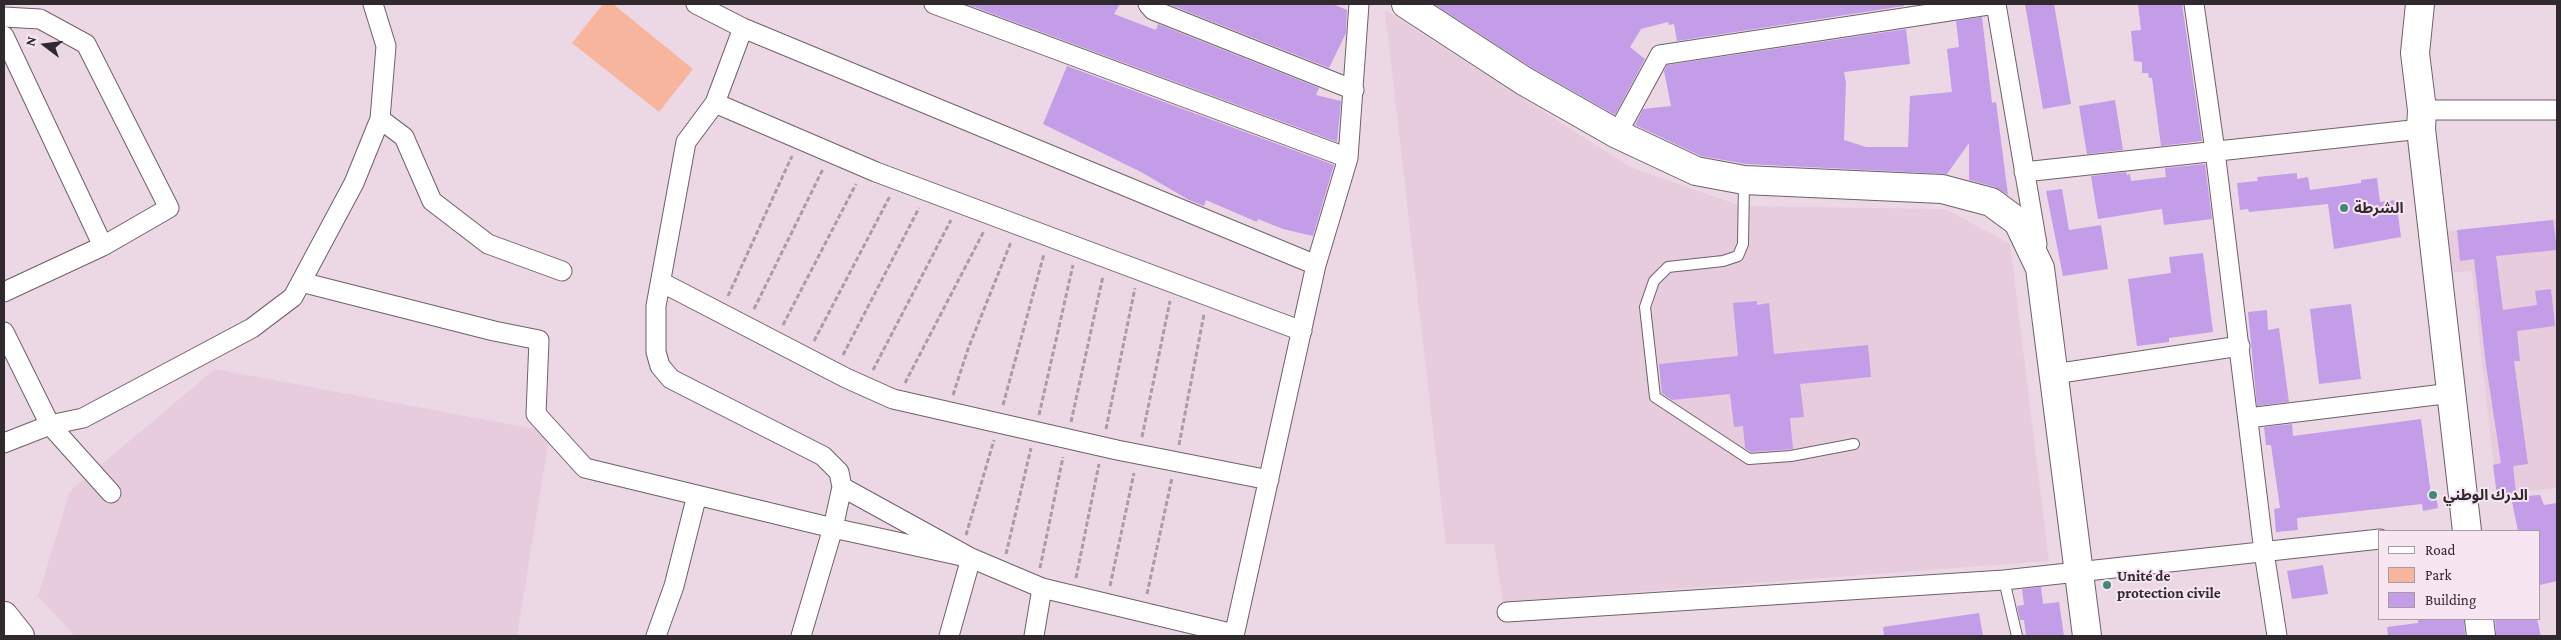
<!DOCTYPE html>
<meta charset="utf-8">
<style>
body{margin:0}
#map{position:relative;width:2561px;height:640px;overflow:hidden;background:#ebd8e4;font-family:"Crimson Pro",serif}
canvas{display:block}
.frame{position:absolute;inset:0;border:5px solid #30292d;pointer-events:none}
.legend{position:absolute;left:2378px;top:530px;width:162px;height:90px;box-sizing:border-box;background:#f8e5f2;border:1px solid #a89aa3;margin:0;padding:6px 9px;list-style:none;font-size:15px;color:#30292d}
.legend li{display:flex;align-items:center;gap:10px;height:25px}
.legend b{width:25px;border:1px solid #a89aa3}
.north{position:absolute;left:20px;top:20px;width:50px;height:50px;-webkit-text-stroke:4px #f8e5f2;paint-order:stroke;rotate:285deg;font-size:14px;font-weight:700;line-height:20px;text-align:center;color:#30292d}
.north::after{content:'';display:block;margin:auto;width:18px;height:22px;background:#30292d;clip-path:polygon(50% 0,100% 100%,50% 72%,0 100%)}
</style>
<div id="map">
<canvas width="2561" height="640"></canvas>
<div class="frame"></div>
<ul class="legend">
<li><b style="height:6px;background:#fff"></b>Road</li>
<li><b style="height:14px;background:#f8b59e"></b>Park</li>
<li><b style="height:14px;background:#c39de8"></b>Building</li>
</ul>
<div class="north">N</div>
</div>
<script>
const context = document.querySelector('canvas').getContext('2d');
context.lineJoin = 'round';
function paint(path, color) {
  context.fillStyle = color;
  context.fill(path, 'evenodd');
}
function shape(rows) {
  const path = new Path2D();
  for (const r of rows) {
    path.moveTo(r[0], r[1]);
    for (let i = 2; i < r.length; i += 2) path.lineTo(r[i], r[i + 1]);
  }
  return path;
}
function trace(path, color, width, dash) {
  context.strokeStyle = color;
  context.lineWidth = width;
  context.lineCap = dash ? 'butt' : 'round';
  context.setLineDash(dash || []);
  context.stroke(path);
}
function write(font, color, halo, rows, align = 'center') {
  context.font = font + ' "Crimson Pro","Noto Sans Arabic",serif';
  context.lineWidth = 4;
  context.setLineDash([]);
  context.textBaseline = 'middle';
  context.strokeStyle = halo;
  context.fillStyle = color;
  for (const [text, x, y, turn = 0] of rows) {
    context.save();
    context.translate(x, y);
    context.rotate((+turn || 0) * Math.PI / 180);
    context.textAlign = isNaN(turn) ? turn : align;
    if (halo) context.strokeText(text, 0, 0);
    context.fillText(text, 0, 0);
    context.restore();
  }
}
paint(shape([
 [1385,10,1630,167,1741,206,1945,209,2010,244,2049,561,1503,602,1494,544,1446,544],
 [2557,219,2557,488,2497,495,2472,271,2446,273,2442,232],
 [215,369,550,432,517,636,75,636,38,596,70,491]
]), '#e6ccdd');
paint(shape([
 [603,4,613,4,693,69,659,112,572,43]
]), '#f8b59e');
paint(shape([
 [966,4,1120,4,1114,14,1156,30,1158,24,1319,88,1316,95,1341,101,1337,142],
 [1168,4,1333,4,1347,10,1346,33,1329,68],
 [1434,4,1904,4,1904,6,1677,41,1674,24,1669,25,1668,22,1641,29,1630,47,1645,59,1615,115,1532,68],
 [2025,4,2054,4,2071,104,2043,109],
 [2138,4,2182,4,2202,141,2161,146,2152,78,2149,78,2148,73,2142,73,2142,62,2134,61,2131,31,2141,30],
 [1982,17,1992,103,1996,102,2008,195,1995,187,1969,180,1969,143,1947,174,1746,164,1701,156,1635,125,1643,109,1671,106,1664,71,1667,65,1906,29,1910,64,1844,72,1846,83,1844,140,1866,147,1908,147,1910,96,1952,92,1947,49,1959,47,1956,21],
 [1067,66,1334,165,1313,236,1283,229,1258,219,1257,222,1206,200,1204,206,1189,200,1141,172,1043,124],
 [2115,100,2123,150,2087,154,2079,106],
 [2205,164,2212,219,2164,225,2162,209,2098,219,2091,176,2126,172,2127,175,2130,174,2131,181,2166,177,2165,168],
 [2297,173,2297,179,2308,177,2310,190,2361,183,2361,180,2377,178,2380,202,2396,200,2401,237,2334,249,2328,204,2249,212,2248,209,2240,210,2237,183,2258,181,2257,177],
 [2062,189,2069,230,2101,225,2108,269,2063,276,2046,191],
 [2553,220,2557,250,2496,256,2503,310,2537,305,2535,291,2551,289,2555,326,2517,331,2520,361,2514,361,2528,464,2513,466,2516,493,2497,495,2493,465,2501,463,2486,365,2474,259,2460,261,2457,230],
 [2203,253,2213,332,2169,338,2169,342,2137,346,2128,279,2171,273,2169,257],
 [1757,301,1757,305,1769,303,1774,354,1868,345,1871,377,1800,384,1804,417,1790,418,1793,449,1751,452,1745,448,1743,426,1734,427,1730,394,1672,400,1662,393,1659,364,1738,356,1733,303],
 [2351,304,2361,379,2319,384,2310,309],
 [2267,310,2268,330,2279,328,2289,402,2257,406,2248,312],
 [2421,419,2431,495,2436,494,2438,508,2423,511,2422,504,2297,518,2298,530,2276,532,2274,509,2280,508,2271,445,2266,445,2264,427,2292,424,2293,436],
 [2540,495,2544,505,2557,503,2557,581,2540,585,2540,531,2518,531,2511,497],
 [2323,565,2328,594,2292,599,2287,571],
 [2041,587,2043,604,2059,602,2064,636,2026,636,2024,620,2020,620,2017,606,2024,605,2022,589],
 [1979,613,1983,636,1884,636,1883,627],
 [2418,619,2464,619,2465,636,2388,636,2387,627,2418,623],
 [2495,619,2537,619,2541,636,2496,636]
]), '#c39de8');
const service = shape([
 [1744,181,1743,244,1738,256,1723,261,1668,267,1654,281,1645,307,1655,397,1749,459,1791,456,1854,444],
 [2004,580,2017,636]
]);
const minor = shape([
 [696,4,743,28,1316,265],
 [934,4,1348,158],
 [1148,4,1153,10,1354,90],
 [1996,4,2037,244],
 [2194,4,2215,151,2264,552,2277,636],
 [4,17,40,19,86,44,169,208,103,246,4,292],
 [743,28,715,103,686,142,656,306,656,352,660,366,671,379,823,456,839,472,842,487,833,528,801,636],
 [4,36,103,246],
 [715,103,876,172,1302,331],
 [2422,110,2557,110],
 [380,119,404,137,432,201,488,244,562,271],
 [1617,134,1660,55,1995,4],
 [2024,172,2421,129],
 [301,282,494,331,539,340,536,414,585,468,833,528,971,558,1042,588,1234,634],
 [661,282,846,378,893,399,1117,450,1269,480],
 [4,332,50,425,4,443],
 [2054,374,2240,346],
 [2248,418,2452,393],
 [50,425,83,418,252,328,293,297,354,183,380,119,386,46,373,4],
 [50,425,111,493],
 [842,487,971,558,949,636],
 [1507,612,2004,580,2380,539],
 [656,636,674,586,697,495],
 [1034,636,1042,588],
 [1234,636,1316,265,1348,158,1359,4]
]);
const secondary = shape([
 [1406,4,1524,81,1617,134,1696,171,1744,180,1942,189,1991,202,2018,222,2040,268,2087,636],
 [2420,4,2415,53,2422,110,2421,129,2467,531],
 [2479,619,2481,636]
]);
const primary = shape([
 [4,616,20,636]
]);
trace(service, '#70606b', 12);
trace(minor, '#70606b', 21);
trace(secondary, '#70606b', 30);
trace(primary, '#70606b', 30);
trace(shape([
 [728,296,792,156],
 [754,309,823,169],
 [783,325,856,184],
 [814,341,890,196],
 [843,355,919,208],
 [873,370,951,220],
 [905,383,984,231],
 [953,395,968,349,1011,242],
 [1003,405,1044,254],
 [1039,415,1073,265],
 [1071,422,1103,276],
 [1106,429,1135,288],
 [1142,437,1170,301],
 [1179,445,1204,314],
 [966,535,994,440],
 [1006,554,1031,448],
 [1040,568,1063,457],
 [1076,578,1099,464],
 [1110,586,1134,473],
 [1147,594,1172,478]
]), '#aa9ba4', 3, [5, 2.5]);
trace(service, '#fff', 10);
trace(minor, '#fff', 19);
trace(secondary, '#fff', 28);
trace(primary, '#fff', 28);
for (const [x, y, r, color] of [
 [2344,208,5,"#42877c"],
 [2433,495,5,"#42877c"],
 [2107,585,5,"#42877c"]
]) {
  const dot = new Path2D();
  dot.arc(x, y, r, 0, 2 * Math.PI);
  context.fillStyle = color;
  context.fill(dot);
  trace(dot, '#f8e5f2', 2);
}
write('bold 15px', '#30292d', '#f8e5f2', [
 ["الشرطة",2354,208],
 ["الدرك الوطني",2443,495],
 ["Unité de",2117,576],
 ["protection civile",2117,593]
], 'left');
</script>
